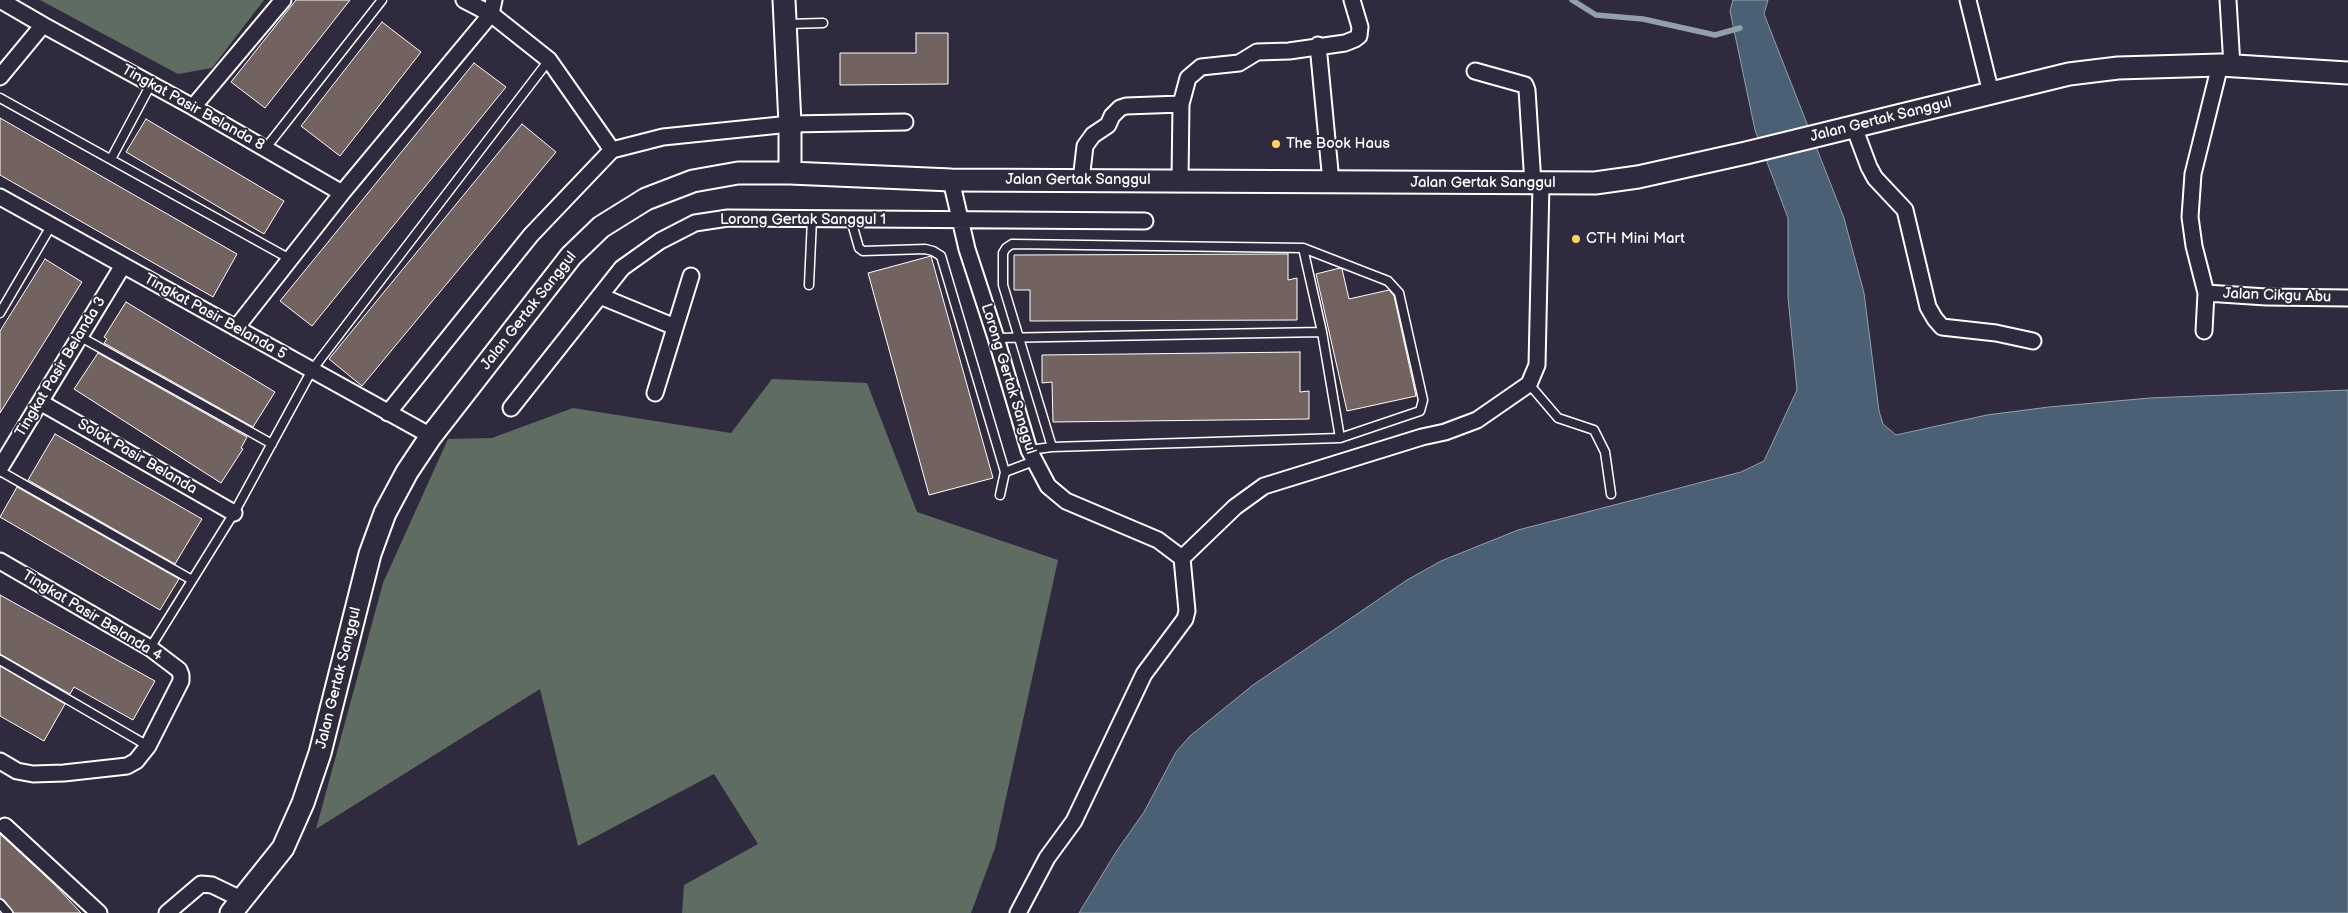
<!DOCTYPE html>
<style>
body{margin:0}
canvas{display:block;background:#2f2a3d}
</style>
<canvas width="2348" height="913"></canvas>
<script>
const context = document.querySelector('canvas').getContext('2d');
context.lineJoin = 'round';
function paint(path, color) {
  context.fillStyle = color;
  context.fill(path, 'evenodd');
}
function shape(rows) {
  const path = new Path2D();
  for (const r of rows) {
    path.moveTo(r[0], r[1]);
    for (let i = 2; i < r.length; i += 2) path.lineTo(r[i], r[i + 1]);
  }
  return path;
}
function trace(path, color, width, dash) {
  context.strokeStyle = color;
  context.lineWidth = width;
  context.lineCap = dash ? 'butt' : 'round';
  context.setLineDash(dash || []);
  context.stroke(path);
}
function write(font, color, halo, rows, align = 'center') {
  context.font = font + ' "Balsamiq Sans",sans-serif';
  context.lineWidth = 4;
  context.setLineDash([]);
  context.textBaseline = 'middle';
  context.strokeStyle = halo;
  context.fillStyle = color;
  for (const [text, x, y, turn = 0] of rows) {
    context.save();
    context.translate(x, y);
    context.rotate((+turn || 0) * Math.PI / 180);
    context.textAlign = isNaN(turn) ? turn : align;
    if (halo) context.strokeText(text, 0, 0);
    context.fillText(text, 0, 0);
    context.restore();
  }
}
paint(shape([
 [40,0,264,0,212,68,178,74],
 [772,379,867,383,917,512,1058,560,995,848,971,913,682,913,684,885,758,844,714,774,578,846,540,689,316,829,383,583,448,439,492,438,573,408,731,433]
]), '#5e6c62');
const water = shape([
 [1733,0,1768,0,1764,14,1844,218,1864,293,1879,411,1883,424,1896,435,1987,415,2049,407,2150,398,2348,390,2348,913,1079,913,1116,852,1144,812,1176,752,1190,736,1253,685,1407,580,1441,561,1518,530,1741,472,1764,461,1797,390,1788,297,1788,218,1755,130,1730,11,1733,0]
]);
paint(water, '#4b6075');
trace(water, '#93a0ac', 1);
trace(shape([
 [1572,0,1596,15,1643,19,1715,35,1740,28]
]), '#93a0ac', 5.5);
const building = shape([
 [296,0,350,0,265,108,231,82,296,0],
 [382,22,421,52,340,156,301,126,382,22],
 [916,33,948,33,948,84,840,85,840,53,916,53,916,33],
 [474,63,506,87,312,326,280,301,474,63],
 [0,118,237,254,213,297,0,175,0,118],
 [146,119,284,201,264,234,126,152,146,119],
 [522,124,556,152,362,386,329,359,522,124],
 [1288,254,1288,280,1297,278,1297,320,1030,321,1030,290,1014,290,1014,255,1288,254],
 [931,256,993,478,929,495,868,273,931,256],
 [45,259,82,282,0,413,0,331,45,259],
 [1340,268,1342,269,1349,299,1389,290,1394,296,1416,396,1347,411,1316,274,1340,268],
 [126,302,275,392,253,427,104,343,107,339,104,337,126,302],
 [1300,352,1300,392,1309,391,1309,419,1053,422,1052,382,1042,383,1042,355,1300,352],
 [98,353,247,437,241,448,243,449,221,483,74,389,98,353],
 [55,434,202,519,175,564,28,480,55,434],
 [17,487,179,579,160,610,0,517,17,487],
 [0,595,155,681,133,720,74,687,70,694,0,654,0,595],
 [0,666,65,704,44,741,0,716,0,666],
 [0,834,54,884,81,913,14,913,4,900,0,898,0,834]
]);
paint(building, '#726360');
trace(building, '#fff', 1);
const lane = shape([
 [787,24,823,23],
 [0,98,290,259],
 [265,149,382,0],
 [111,159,151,84],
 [851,220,859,248,863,251,925,249,933,251,941,256,1005,472,1000,495],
 [1303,248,1322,332,1340,438],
 [809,285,812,219],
 [0,313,51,226],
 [79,336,272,444],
 [996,338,1322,332],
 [1529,384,1558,418,1594,430,1605,452,1611,494],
 [1029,450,1052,447,1340,438,1420,411,1423,400,1399,293,1388,281,1303,248,1012,244,1006,248,1003,253,1003,285,1052,447],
 [0,471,192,580],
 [1005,472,1034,461],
 [150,648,234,513,312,370,549,60],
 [0,660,148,746],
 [0,904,8,913]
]);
const street = shape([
 [464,0,491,14,549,60,612,150,663,137,790,124,905,122],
 [1968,0,1991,93],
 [2228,0,2232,66],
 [43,25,193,107,342,193],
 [1318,45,1331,182],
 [1475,71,1525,85,1527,90,1533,184],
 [0,77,43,25,0,0],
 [193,107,283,0],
 [1854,127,1869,167,1875,178,1905,210,1928,307,1935,319,1942,327,1996,333,2033,341],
 [951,180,967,249,996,338,1029,450,1048,486,1066,501,1158,540,1182,558],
 [1081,180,1085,146,1093,135,1108,125,1112,116,1120,108,1126,106,1181,104,1188,78,1201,67,1239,63,1257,52,1289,51,1345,43,1355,39,1359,36,1360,27,1352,0],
 [1180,180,1181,104],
 [0,197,431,436],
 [2206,293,2266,297,2348,298],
 [600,296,675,327],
 [236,328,342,193,491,14,494,0],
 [2204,331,2206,293,2194,246,2190,217,2193,174,2220,65],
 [655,393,691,276],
 [40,402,234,513],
 [511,408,622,268,660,241,695,223,728,218,1145,221],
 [388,413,531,235,612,150],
 [0,468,122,267],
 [1182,558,1235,507,1264,486,1422,437,1445,432,1477,420,1529,384,1537,365,1541,184],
 [0,561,150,648,179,670,181,675,181,681,148,746,136,761,127,766,64,773,33,774,17,771,0,761],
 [5,826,99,913],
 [167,913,201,884,212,885,243,900],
 [1018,913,1047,858,1074,821,1144,674,1185,619,1187,611,1182,558]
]);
const secondary = shape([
 [784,0,790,124,790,173],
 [231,913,283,848,303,803,320,753,370,554,385,513,407,472,431,436,571,256,601,227,646,199,693,181,738,173,790,173,951,180,1595,183,1638,177,1746,153,2069,74,2118,68,2220,65,2348,73]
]);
trace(lane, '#fff', 11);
trace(street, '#fff', 19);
trace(secondary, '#fff', 25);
trace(lane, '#2f2a3d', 8);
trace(street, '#2f2a3d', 15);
trace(secondary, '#2f2a3d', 21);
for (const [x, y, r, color] of [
 [1276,144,5,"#ffd166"],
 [1576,239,5,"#ffd166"]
]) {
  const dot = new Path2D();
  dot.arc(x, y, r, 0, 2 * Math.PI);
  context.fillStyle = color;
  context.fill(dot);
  trace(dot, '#2f2a3d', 2);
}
write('15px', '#fff', '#2f2a3d', [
 ["Tingkat Pasir Belanda 8",193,108,29],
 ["Jalan Gertak Sanggul",1881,120,-14],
 ["Jalan Gertak Sanggul",1078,180],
 ["Jalan Gertak Sanggul",1483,183],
 ["Lorong Gertak Sanggul 1",803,220],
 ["Jalan Cikgu Abu",2277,296,2],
 ["Jalan Gertak Sanggul",529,311,-52],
 ["Tingkat Pasir Belanda 5",215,317,29],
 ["Tingkat Pasir Belanda 3",61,367,-59],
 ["Lorong Gertak Sanggul",1008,379,73],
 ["Solok Pasir Belanda",137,457,30],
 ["Tingkat Pasir Belanda 4",92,616,31],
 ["Jalan Gertak Sanggul",339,678,-76]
]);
write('15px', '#fff', '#2f2a3d', [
 ["The Book Haus",1286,144],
 ["CTH Mini Mart",1586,239]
], 'left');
</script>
